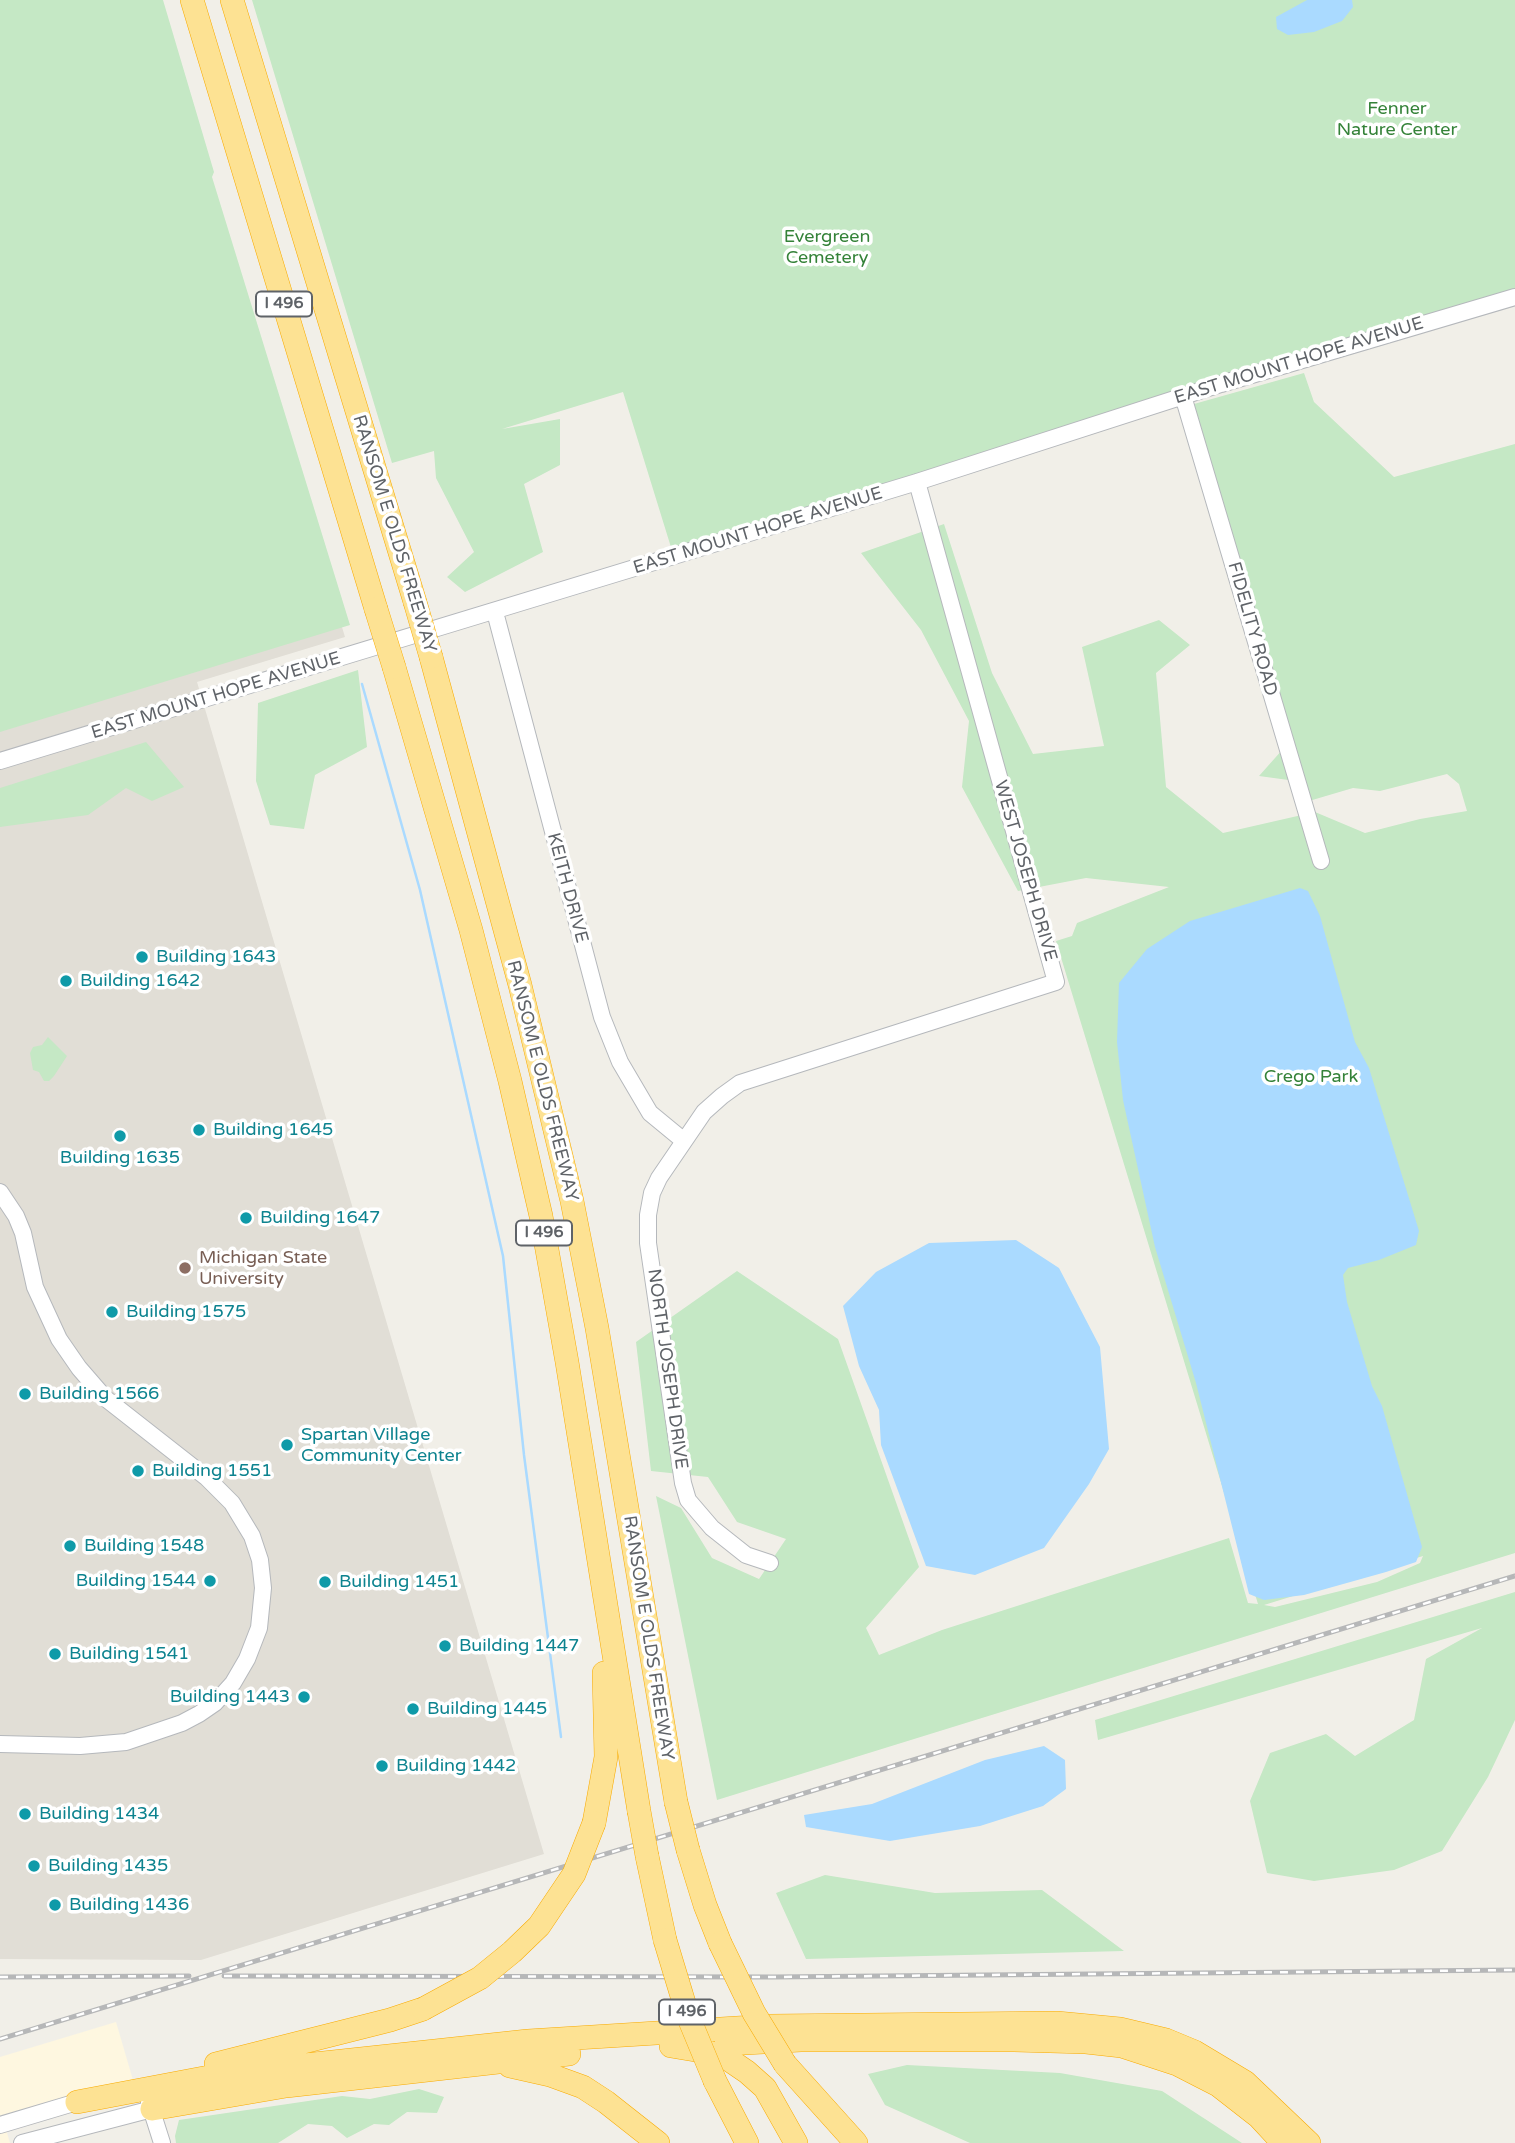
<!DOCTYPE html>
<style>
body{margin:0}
canvas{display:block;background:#f1efe8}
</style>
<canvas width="1515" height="2143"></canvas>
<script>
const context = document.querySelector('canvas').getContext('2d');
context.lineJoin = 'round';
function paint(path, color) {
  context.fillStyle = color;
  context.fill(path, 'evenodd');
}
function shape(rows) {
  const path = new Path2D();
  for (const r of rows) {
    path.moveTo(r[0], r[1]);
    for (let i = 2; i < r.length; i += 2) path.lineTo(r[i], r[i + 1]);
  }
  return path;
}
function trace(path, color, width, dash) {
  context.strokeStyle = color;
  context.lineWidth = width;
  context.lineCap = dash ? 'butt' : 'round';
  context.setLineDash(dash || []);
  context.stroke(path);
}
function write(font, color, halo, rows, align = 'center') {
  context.font = font + ' "Varela Round",sans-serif';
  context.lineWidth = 7;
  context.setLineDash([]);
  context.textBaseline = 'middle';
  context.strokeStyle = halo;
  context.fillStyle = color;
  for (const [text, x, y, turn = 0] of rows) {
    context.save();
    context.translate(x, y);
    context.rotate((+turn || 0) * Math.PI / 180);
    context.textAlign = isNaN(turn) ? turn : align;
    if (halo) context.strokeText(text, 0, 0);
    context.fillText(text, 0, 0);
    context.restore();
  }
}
paint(shape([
 [116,2022,133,2080,2,2116,10,2143,0,2143,0,2057]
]), '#fef7e0');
paint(shape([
 [0,0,151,0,345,637,197,682,544,1854,201,1960,0,1959]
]), '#e1ded6');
paint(shape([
 [0,0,163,0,214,172,212,177,350,625,0,732],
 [252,0,1515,0,1515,296,1340,340,674,557,623,392,502,429,560,419,560,465,524,484,543,552,465,592,447,577,474,552,436,478,434,451,392,463],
 [1304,373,1314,402,1394,477,1515,444,1515,1553,717,1800,656,1496,681,1508,712,1558,759,1579,786,1539,737,1522,708,1477,651,1471,636,1342,737,1271,838,1339,919,1567,866,1628,879,1655,942,1630,1229,1538,1248,1603,1258,1604,1056,941,1072,936,1077,923,1169,887,1086,878,1018,891,962,787,969,721,921,630,861,553,944,524,992,673,1033,754,1104,746,1082,647,1159,620,1190,645,1156,673,1166,787,1223,833,1315,812,1365,833,1420,819,1467,811,1459,784,1447,774,1380,791,1353,788,1309,801,1303,782,1259,776,1291,740,1194,404],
 [1423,1556,1420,1563,1377,1582,1275,1607,1264,1605],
 [358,670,367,747,315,775,304,829,270,825,256,781,258,703],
 [146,742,184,787,152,801,126,788,88,815,0,827,0,788],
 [48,1037,67,1056,54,1076,49,1081,44,1081,39,1072,33,1070,30,1053,33,1047,42,1045],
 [1515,1592,1515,1720,1488,1777,1442,1851,1394,1870,1314,1881,1267,1873,1250,1801,1270,1753,1326,1734,1355,1756,1414,1720,1426,1659,1482,1628,1098,1740,1095,1720],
 [825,1875,935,1893,1042,1890,1124,1951,806,1959,776,1893],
 [907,2065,1060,2073,1162,2091,1242,2143,970,2143,885,2105,868,2074],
 [419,2089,444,2097,437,2113,407,2112,389,2125,374,2124,347,2138,332,2126,308,2124,278,2143,176,2143,175,2136,179,2120,342,2096,370,2099]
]), '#c5e8c5');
paint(shape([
 [1307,0,1352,0,1353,7,1342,21,1314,32,1288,35,1277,29,1276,17],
 [1300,888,1308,891,1320,916,1355,1042,1369,1068,1419,1231,1416,1245,1379,1260,1348,1268,1343,1275,1347,1302,1372,1386,1382,1406,1422,1547,1416,1562,1386,1572,1304,1595,1264,1600,1249,1594,1196,1383,1155,1247,1123,1100,1117,1042,1119,983,1147,949,1190,921],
 [1016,1240,1059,1268,1100,1347,1109,1449,1089,1484,1044,1548,975,1575,926,1566,881,1445,879,1410,859,1366,843,1306,876,1272,929,1243],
 [1044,1746,1065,1760,1066,1789,1043,1806,980,1826,890,1841,806,1827,804,1815,872,1804,985,1760]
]), '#aadaff');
trace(shape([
 [362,684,420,890,503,1256,524,1455,561,1737]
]), '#aadaff', 2.5);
const minor = shape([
 [1183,396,1321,861],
 [495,612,602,1017,620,1062,650,1113,684,1141],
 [0,761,917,482,1221,384,1515,297],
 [0,1192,16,1216,23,1233,35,1287,59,1339,79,1368,105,1398,207,1478,232,1503,252,1536,260,1560,263,1588,259,1628,247,1659,233,1683,215,1703,199,1714,182,1723,126,1742,80,1746,0,1744],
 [770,1563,746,1555,712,1528,688,1500,683,1483,648,1243,648,1215,652,1193,659,1178,704,1112,722,1096,740,1083,1056,982,917,482],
 [149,2102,162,2143],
 [0,2125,77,2102],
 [22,2143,152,2109]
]);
const highway = shape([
 [192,0,376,609],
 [232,0,415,602],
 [431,657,520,985,572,1201,597,1328,676,1802],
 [394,667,471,930,510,1081,541,1216,567,1362,639,1811],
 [594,1823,606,1757,604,1673],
 [688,1850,705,1905,720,1943],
 [647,1856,665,1940],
 [726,2044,801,2040,1014,2040,1086,2042,1122,2046,1177,2064,1218,2085,1259,2117,1283,2143],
 [671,2046,713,2053,725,2057,747,2072,765,2088,796,2143],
 [216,2064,390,2020,423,2009],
 [785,2064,856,2143],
 [510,2066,550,2075,583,2087,606,2102,658,2143],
 [715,2081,747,2143],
 [77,2102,209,2077,268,2069,528,2041,769,2026,1057,2023,1120,2029,1166,2040,1195,2052,1245,2082,1309,2143],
 [152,2109,286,2086,569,2054]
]);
trace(minor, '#b5b8bc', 18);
trace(highway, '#f9ab00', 24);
trace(minor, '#fff', 16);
trace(highway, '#fde293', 23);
const rail = shape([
 [224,1976,773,1977,1515,1970],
 [0,1977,189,1976],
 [0,2039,1515,1576]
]);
trace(rail, '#b6b7b8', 5);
trace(rail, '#fff', 2.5, [8]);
const highwayBridge = shape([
 [415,602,431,657],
 [376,609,394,667],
 [676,1802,688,1850],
 [639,1811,647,1856],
 [665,1940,688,2016,715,2081],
 [720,1943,754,2013,785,2064],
 [423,2009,480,1978,512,1952,539,1926,574,1874,594,1823]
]);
trace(highwayBridge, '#f9ab00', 24, []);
trace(highwayBridge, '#fde293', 23);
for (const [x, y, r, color] of [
 [142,957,7,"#0f9aa8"],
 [66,981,7,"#0f9aa8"],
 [199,1130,7,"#0f9aa8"],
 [120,1136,7,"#0f9aa8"],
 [246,1218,7,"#0f9aa8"],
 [185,1268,7,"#8d6e63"],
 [112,1312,7,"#0f9aa8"],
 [25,1394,7,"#0f9aa8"],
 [287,1445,7,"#0f9aa8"],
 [138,1471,7,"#0f9aa8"],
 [70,1546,7,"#0f9aa8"],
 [210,1581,7,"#0f9aa8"],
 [325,1582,7,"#0f9aa8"],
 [445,1646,7,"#0f9aa8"],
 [55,1654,7,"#0f9aa8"],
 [304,1697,7,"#0f9aa8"],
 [413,1709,7,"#0f9aa8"],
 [382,1766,7,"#0f9aa8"],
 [25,1814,7,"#0f9aa8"],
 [34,1866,7,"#0f9aa8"],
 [55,1905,7,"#0f9aa8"]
]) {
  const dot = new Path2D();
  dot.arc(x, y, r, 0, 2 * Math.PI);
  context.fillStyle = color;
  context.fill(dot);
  trace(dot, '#fff', 2.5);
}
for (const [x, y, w] of [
 [284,304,56],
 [544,1233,56],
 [687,2012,56]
]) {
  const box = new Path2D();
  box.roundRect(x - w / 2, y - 12.5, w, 25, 5);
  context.fillStyle = '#fff';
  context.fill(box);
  trace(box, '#5f6368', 2);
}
write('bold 16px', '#5f6368', null, [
 ["I 496",284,304],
 ["I 496",544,1233],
 ["I 496",687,2012]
]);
write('18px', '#348238', '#fff', [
 ["Fenner",1397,109],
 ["Nature Center",1397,130],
 ["Evergreen",827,237],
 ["Cemetery",827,258],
 ["Crego Park",1311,1077]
]);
write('18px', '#5f6368', '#fff', [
 ["EAST MOUNT HOPE AVENUE",1299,361,-17],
 ["EAST MOUNT HOPE AVENUE",758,531,-17],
 ["RANSOM E OLDS FREEWAY",394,534,73],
 ["FIDELITY ROAD",1252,629,74],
 ["EAST MOUNT HOPE AVENUE",216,696,-17],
 ["WEST JOSEPH DRIVE",1025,871,74],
 ["KEITH DRIVE",567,888,75],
 ["RANSOM E OLDS FREEWAY",542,1081,76],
 ["NORTH JOSEPH DRIVE",667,1369,82],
 ["RANSOM E OLDS FREEWAY",648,1638,81]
]);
write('18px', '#0d838f', '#fff', [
 ["Building 1643",156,957],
 ["Building 1642",80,981],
 ["Building 1645",213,1130],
 ["Building 1635",120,1158,"center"],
 ["Building 1647",260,1218],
 ["Building 1575",126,1312],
 ["Building 1566",39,1394],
 ["Spartan Village",301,1435],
 ["Community Center",301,1456],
 ["Building 1551",152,1471],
 ["Building 1548",84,1546],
 ["Building 1544",196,1581,"right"],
 ["Building 1451",339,1582],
 ["Building 1447",459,1646],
 ["Building 1541",69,1654],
 ["Building 1443",290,1697,"right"],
 ["Building 1445",427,1709],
 ["Building 1442",396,1766],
 ["Building 1434",39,1814],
 ["Building 1435",48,1866],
 ["Building 1436",69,1905]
], 'left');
write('18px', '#785e54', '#fff', [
 ["Michigan State",199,1258],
 ["University",199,1279]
], 'left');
</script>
